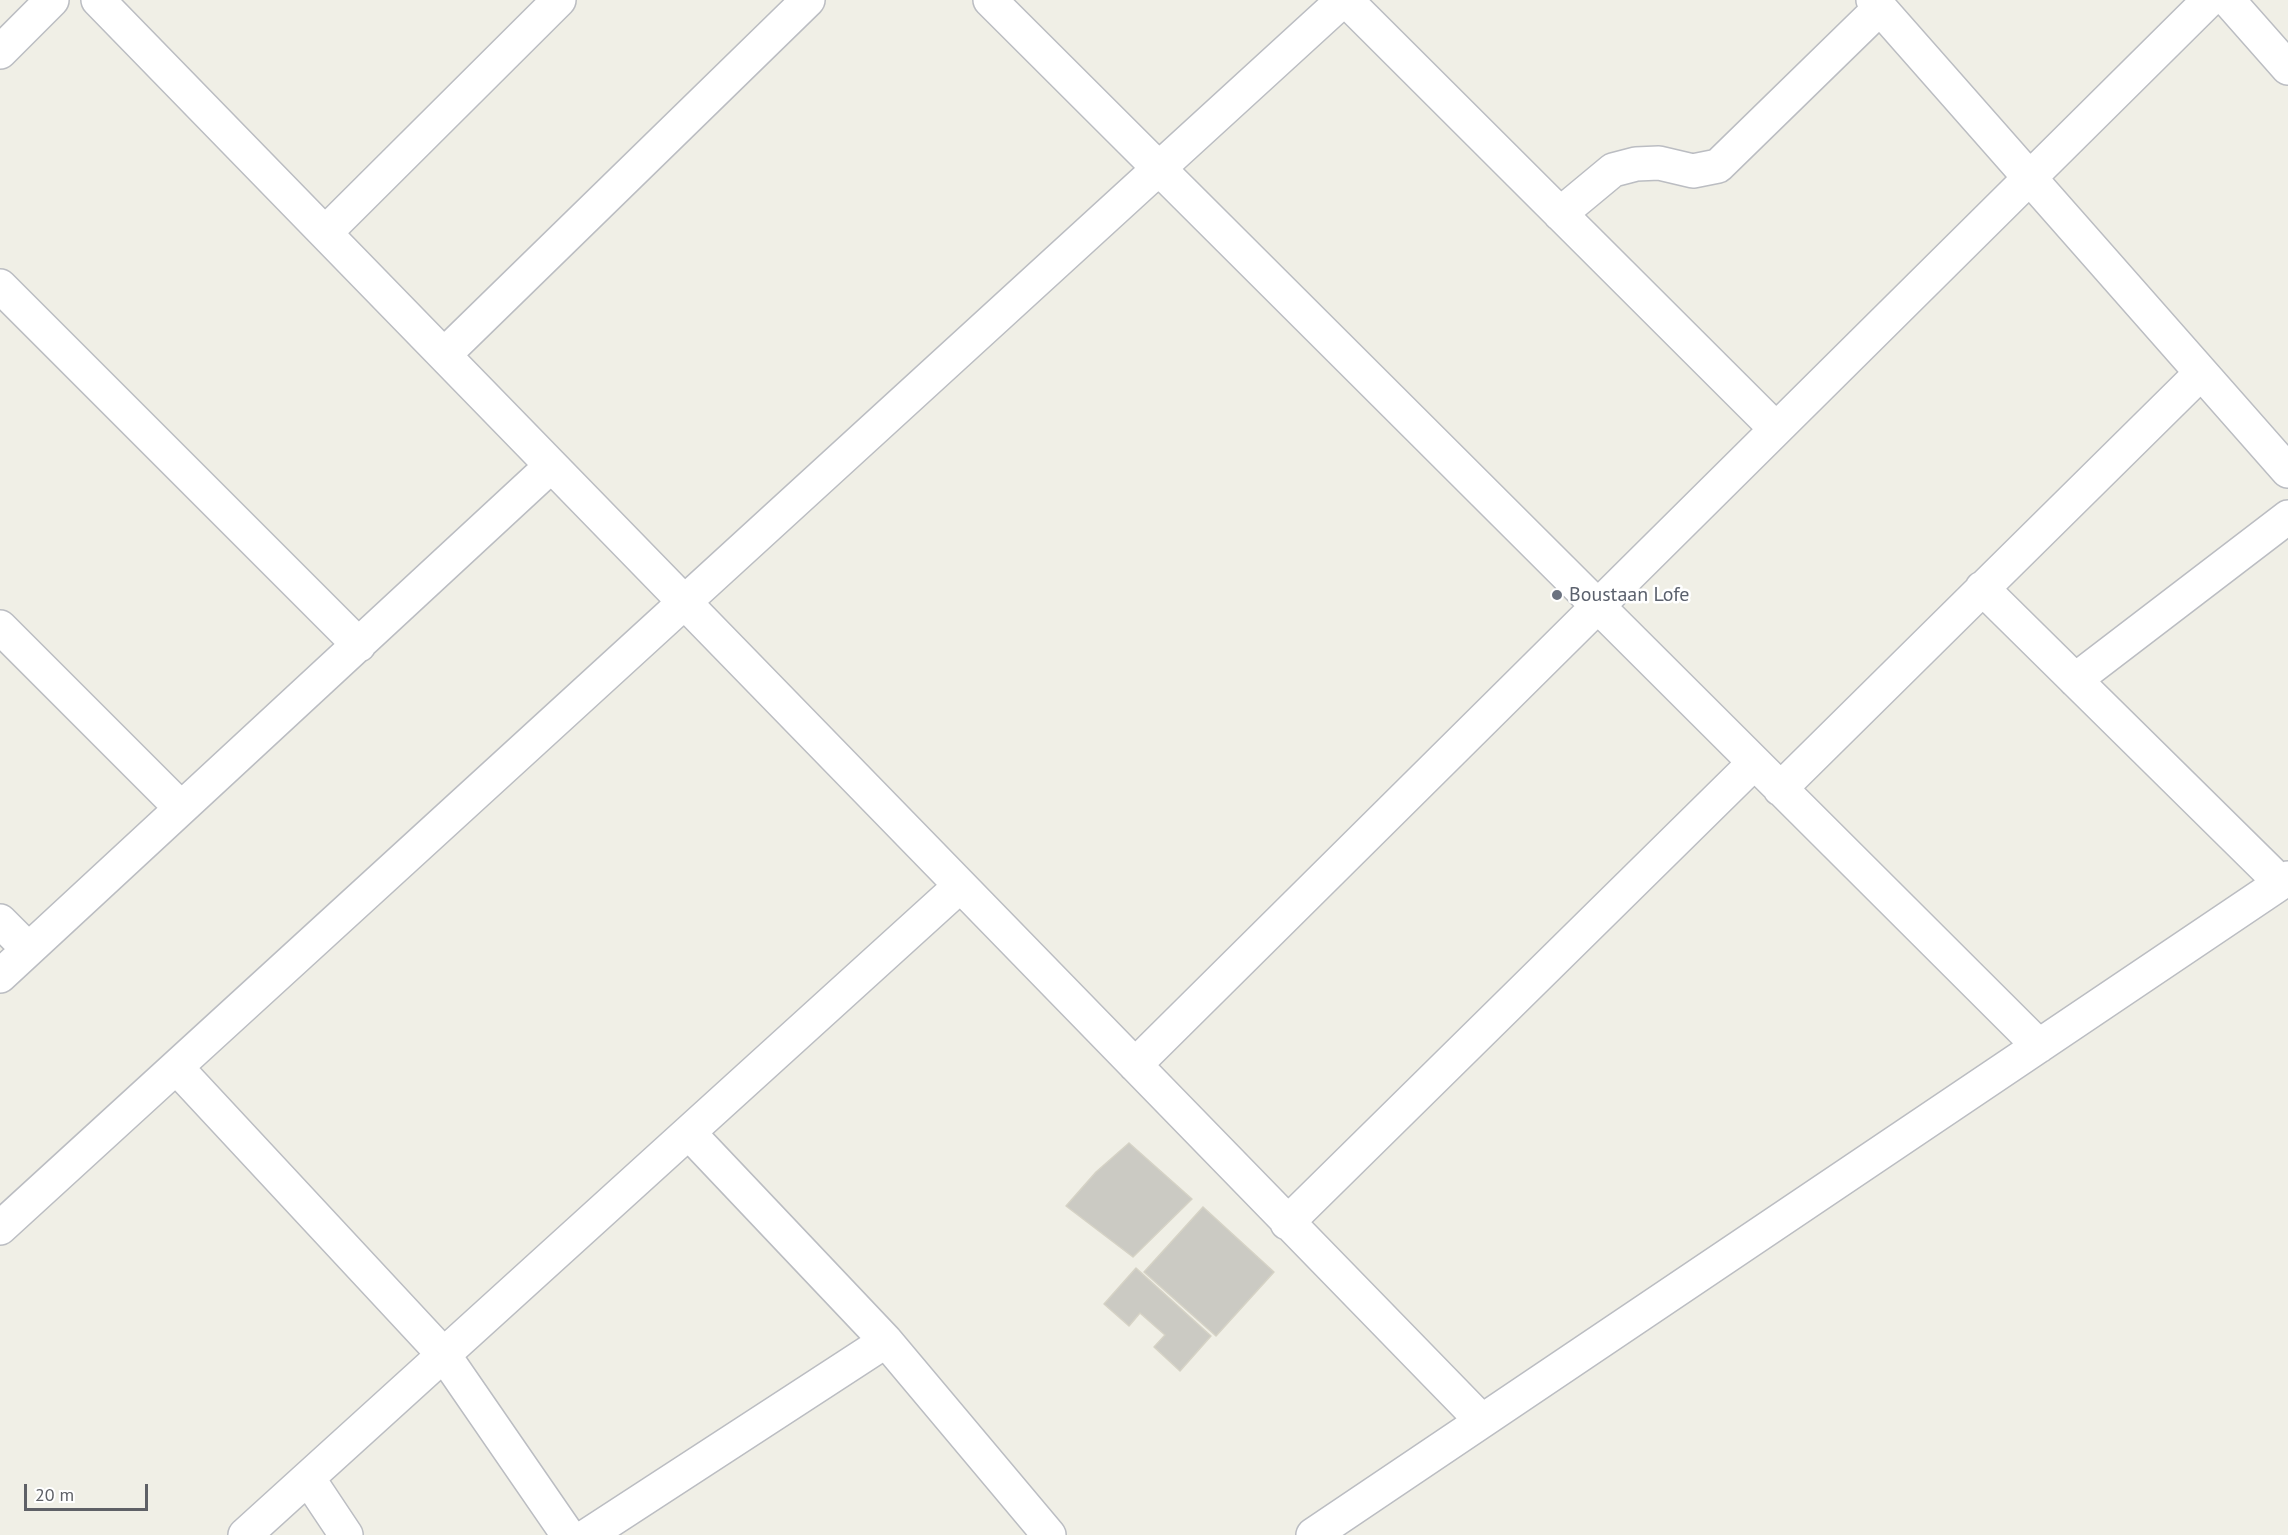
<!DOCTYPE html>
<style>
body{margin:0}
#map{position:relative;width:2288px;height:1535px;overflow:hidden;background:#f0efe6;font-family:"PT Sans",sans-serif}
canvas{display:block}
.scale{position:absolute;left:24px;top:1484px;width:124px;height:27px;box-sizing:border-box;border:3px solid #5e6066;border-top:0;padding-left:8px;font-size:18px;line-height:21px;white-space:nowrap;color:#5e6066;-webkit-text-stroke:4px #fff;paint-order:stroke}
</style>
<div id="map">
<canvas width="2288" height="1535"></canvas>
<div class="scale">20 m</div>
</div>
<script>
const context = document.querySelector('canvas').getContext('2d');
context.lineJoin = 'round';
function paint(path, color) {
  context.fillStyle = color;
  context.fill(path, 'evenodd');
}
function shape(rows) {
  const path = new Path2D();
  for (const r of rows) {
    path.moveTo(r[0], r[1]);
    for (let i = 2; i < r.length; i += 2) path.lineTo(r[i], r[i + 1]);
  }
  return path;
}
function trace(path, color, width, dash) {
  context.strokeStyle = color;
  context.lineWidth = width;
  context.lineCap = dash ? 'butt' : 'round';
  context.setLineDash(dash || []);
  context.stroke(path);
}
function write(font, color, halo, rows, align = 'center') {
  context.font = font + ' "PT Sans",sans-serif';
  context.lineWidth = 5;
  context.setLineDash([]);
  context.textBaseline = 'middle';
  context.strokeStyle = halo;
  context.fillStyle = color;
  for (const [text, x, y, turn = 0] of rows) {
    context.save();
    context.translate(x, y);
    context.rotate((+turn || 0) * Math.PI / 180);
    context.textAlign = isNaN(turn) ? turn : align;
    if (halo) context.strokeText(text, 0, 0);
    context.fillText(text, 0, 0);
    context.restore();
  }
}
const building = shape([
 [1129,1143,1192,1199,1133,1257,1066,1206,1096,1172,1129,1143],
 [1203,1207,1274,1272,1216,1336,1144,1272,1203,1207],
 [1136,1268,1211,1336,1180,1371,1154,1347,1165,1335,1140,1313,1129,1326,1104,1304,1136,1268]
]);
paint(building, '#cbcac3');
trace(building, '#d5d2c5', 1.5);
const minor = shape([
 [98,0,1482,1421],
 [990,0,2039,1046],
 [1346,0,1776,429],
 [1873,0,2288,471],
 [2228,0,2288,68],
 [0,52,52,0],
 [1560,214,1613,170,1636,164,1659,163,1693,171,1718,166,1880,8],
 [325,233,559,0],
 [0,286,359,645],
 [444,355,808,0],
 [1982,588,2281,883],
 [0,627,181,808],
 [2075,680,2288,517],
 [1780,789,2201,373],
 [0,921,28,949],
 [0,976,551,466],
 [1135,1065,2209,0],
 [176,1067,444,1355,568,1535],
 [689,1133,886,1341,1049,1535],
 [1287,1223,1754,763],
 [0,1228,1343,0],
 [308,1478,346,1535],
 [245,1535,960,886],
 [588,1535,886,1341],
 [1313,1535,2288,878]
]);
trace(minor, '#bbbdc2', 36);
trace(minor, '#fff', 33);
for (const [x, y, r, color] of [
 [1557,595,6,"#6b7280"]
]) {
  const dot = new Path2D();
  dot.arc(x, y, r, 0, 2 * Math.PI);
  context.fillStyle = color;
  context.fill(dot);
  trace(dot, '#fff', 2);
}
write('20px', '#5b616d', '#fff', [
 ["Boustaan Lofe",1569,595]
], 'left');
</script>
